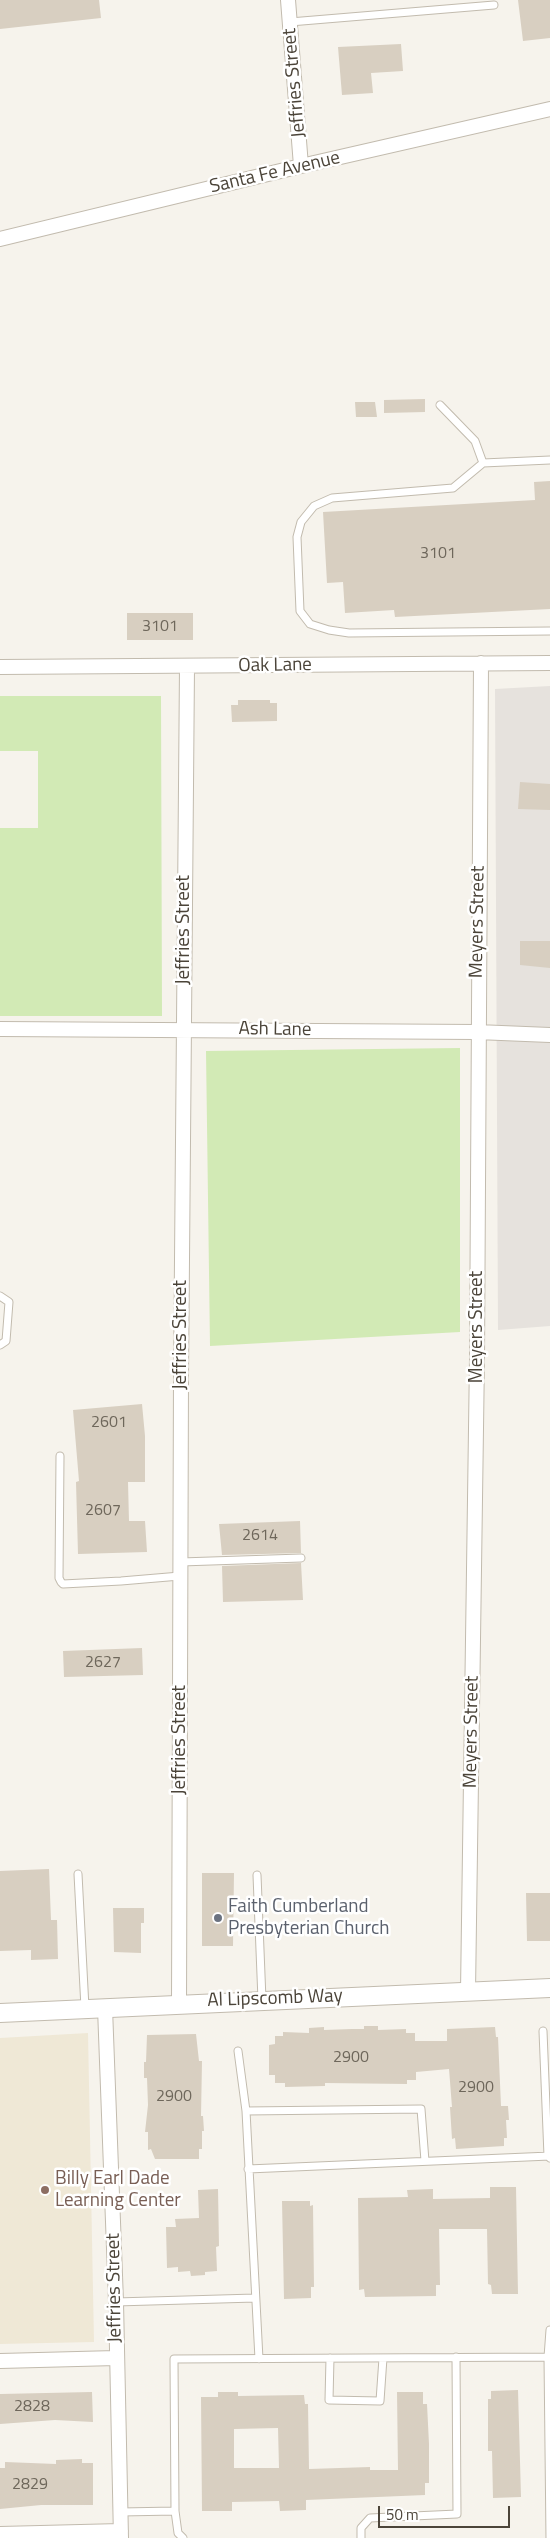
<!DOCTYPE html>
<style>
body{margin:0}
#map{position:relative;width:550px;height:2538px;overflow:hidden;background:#f6f3ec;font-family:"Titillium Web",sans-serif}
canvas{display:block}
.scale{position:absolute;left:378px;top:2506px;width:132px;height:22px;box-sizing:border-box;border:2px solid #4b4439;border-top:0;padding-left:6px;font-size:15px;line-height:18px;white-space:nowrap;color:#4b4439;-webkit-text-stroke:4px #fff;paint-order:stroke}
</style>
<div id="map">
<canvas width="550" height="2538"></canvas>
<div class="scale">50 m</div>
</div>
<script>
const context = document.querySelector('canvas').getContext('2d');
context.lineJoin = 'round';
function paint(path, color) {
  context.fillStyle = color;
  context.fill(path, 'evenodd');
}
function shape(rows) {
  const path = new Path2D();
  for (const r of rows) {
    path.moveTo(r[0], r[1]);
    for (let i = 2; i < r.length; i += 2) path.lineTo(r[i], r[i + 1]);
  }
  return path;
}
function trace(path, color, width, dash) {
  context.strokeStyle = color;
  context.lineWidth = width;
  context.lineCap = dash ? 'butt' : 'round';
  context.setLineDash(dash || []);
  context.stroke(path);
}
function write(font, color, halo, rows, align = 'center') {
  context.font = font + ' "Titillium Web",sans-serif';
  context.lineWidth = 5;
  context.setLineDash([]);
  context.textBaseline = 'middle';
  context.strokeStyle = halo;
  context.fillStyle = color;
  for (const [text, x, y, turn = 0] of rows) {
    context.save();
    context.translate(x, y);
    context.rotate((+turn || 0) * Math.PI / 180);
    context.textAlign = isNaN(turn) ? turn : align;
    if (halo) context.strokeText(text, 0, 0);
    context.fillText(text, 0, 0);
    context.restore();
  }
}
paint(shape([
 [550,686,550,1326,498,1330,495,689]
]), '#e6e2dd');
paint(shape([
 [88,2033,94,2342,0,2344,0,2038]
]), '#efe8d6');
paint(shape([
 [0,696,161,696,162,1016,0,1016,0,828,38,828,38,751,0,751],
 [460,1048,460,1332,210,1346,206,1051]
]), '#d2eab5');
paint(shape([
 [0,0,99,0,101,18,0,29],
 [518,0,550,0,550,38,523,41],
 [401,44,403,71,371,73,373,93,342,95,338,47],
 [425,399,425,412,384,413,384,400],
 [355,402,375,402,377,417,356,417],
 [550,481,550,609,395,617,394,610,345,613,343,582,327,583,323,512,535,500,534,482],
 [127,613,193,613,193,640,127,640],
 [238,700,270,700,270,703,277,703,277,721,232,722,231,705,238,705],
 [520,782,550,784,550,810,518,809],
 [520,941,550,941,550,968,520,965],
 [142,1404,145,1436,145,1482,128,1482,129,1521,145,1521,147,1552,78,1554,76,1482,79,1481,73,1410],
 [300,1521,301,1553,222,1555,219,1524],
 [301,1563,303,1600,223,1602,222,1566],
 [142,1648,143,1675,64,1677,63,1651],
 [49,1869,51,1920,57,1920,58,1959,31,1960,31,1950,0,1951,0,1871],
 [202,1873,234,1873,233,1946,202,1946],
 [526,1893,550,1893,550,1941,527,1941],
 [113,1908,144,1908,144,1923,141,1923,141,1953,114,1952],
 [364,2026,378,2026,378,2030,406,2029,406,2033,415,2033,415,2041,447,2041,447,2029,495,2027,496,2037,498,2037,501,2106,508,2106,509,2120,506,2120,507,2138,504,2138,504,2146,456,2149,455,2138,452,2139,450,2107,452,2107,449,2069,416,2072,416,2080,407,2080,407,2084,325,2083,325,2086,285,2087,285,2083,275,2083,275,2075,269,2075,269,2045,275,2044,275,2036,283,2036,283,2032,309,2033,309,2028,324,2027,324,2030,352,2029,364,2029],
 [196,2034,199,2061,202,2061,201,2116,203,2116,204,2131,202,2131,202,2149,199,2149,199,2159,155,2159,151,2149,148,2150,148,2132,145,2132,148,2105,147,2078,144,2078,144,2062,146,2062,147,2035],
 [490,2187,516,2187,518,2294,492,2294,491,2285,488,2284,487,2229,439,2229,440,2285,436,2285,436,2296,365,2297,364,2289,359,2290,358,2198,408,2197,407,2190,433,2189,433,2199,490,2198],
 [218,2189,219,2246,216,2247,217,2271,205,2272,205,2275,191,2276,190,2271,178,2272,178,2267,167,2268,166,2227,176,2227,175,2219,199,2218,198,2190],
 [282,2201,310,2201,310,2206,313,2205,314,2287,311,2287,311,2298,284,2299],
 [518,2390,521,2497,493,2498,492,2451,488,2451,488,2399,491,2399,491,2391],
 [92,2392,93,2422,55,2420,0,2424,0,2394],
 [218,2392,238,2392,238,2396,304,2395,305,2404,308,2404,309,2469,370,2467,370,2470,398,2470,397,2392,423,2392,423,2404,427,2404,429,2444,429,2483,425,2483,425,2495,306,2500,306,2510,280,2511,279,2501,232,2502,232,2511,202,2511,201,2397,218,2397],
 [278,2428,279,2468,234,2468,234,2429],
 [82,2459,82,2463,93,2463,93,2505,41,2505,0,2509,0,2468,5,2468,5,2462,56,2464,56,2460]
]), '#d8cfc1');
const service = shape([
 [290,22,494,5],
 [440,405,475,441,483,463],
 [550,460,483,463,453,488,332,498,314,506,301,522,297,537,300,611,310,624,329,630,349,633,550,631],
 [0,1296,9,1302,6,1341,0,1345],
 [60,1456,59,1578,61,1582,63,1584,121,1581,180,1576],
 [181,1562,301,1558],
 [78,1874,85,2008],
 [257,1875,262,2000],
 [543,2031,548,2156,550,2158],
 [238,2051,246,2111,259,2359],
 [246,2111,421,2109,425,2161],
 [248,2169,550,2156],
 [116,2302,255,2298],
 [330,2358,329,2400,380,2401,383,2358],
 [175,2511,174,2359,550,2357],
 [121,2512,175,2511,178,2533,183,2538],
 [361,2538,361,2528,370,2518,457,2514,456,2357],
 [550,2538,548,2357,550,2330]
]);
const minor = shape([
 [288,0,301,166],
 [0,239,301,166,550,109],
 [0,667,550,663],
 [0,1029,477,1032,550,1035],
 [468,1991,477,1358,481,663],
 [179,2003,181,1377,187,667],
 [105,2008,116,2302,121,2538],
 [0,2361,116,2358],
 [0,2534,121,2531]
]);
const tertiary = shape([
 [0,2013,550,1988]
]);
trace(service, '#c2bbae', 9);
trace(minor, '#c2bbae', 16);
trace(tertiary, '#c2bbae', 20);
trace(service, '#fff', 7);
trace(minor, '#fff', 14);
trace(tertiary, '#fff', 18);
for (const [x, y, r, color] of [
 [218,1918,5,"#6b7280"],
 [45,2190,5,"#8d6e63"]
]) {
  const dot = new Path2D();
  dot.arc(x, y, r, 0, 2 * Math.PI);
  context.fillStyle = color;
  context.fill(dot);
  trace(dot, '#fff', 2);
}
write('16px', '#6e675b', null, [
 ["3101",438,554],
 ["3101",160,627],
 ["2601",109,1423],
 ["2607",103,1511],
 ["2614",260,1536],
 ["2627",103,1663],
 ["2900",351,2058],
 ["2900",476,2088],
 ["2900",174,2097],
 ["2828",32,2407],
 ["2829",30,2485]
]);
write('19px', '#4b4439', '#fff', [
 ["Jeffries Street",295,83,-95],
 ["Santa Fe Avenue",275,173,-13],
 ["Oak Lane",275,666,-1],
 ["Meyers Street",478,922,-89],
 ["Jeffries Street",184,930,-90],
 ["Ash Lane",275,1030,1],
 ["Meyers Street",477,1327,-90],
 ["Jeffries Street",181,1335,-90],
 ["Meyers Street",472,1732,-89],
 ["Jeffries Street",180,1740,-90],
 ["Al Lipscomb Way",275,1999,-2],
 ["Jeffries Street",115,2288,-91]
]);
write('19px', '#5b616d', '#fff', [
 ["Faith Cumberland",228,1907],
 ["Presbyterian Church",228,1929]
], 'left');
write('19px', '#785e54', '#fff', [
 ["Billy Earl Dade",55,2179],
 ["Learning Center",55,2201]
], 'left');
</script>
